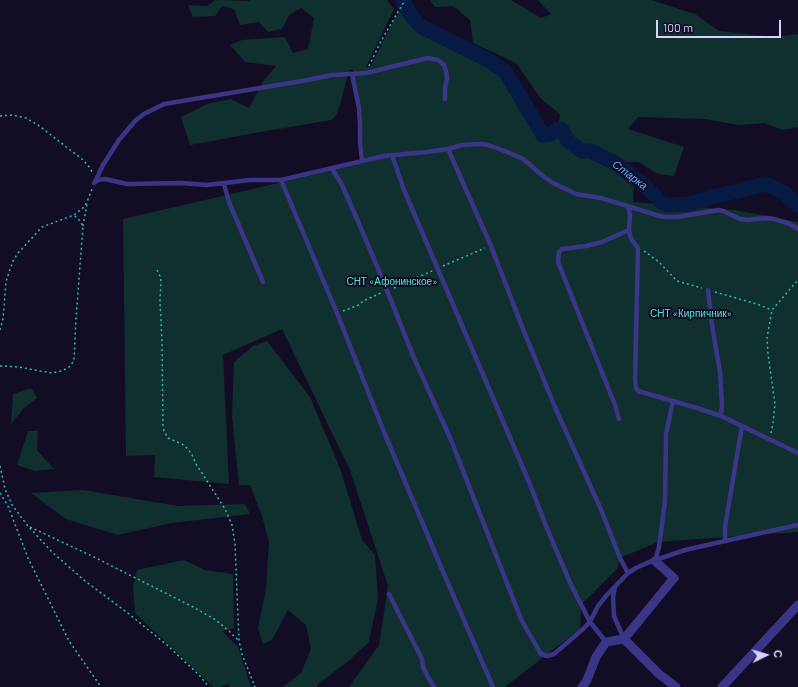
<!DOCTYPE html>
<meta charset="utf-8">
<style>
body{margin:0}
#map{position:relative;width:798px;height:687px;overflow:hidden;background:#120d25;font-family:Barlow,sans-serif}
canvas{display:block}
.north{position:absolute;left:746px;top:635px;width:40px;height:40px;-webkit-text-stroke:3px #120d25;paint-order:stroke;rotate:85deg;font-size:11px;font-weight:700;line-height:16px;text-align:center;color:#d8d1ff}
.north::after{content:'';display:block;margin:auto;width:14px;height:18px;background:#d8d1ff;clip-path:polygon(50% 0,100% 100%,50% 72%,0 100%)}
.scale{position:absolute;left:656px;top:20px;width:125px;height:18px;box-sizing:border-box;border:2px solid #d8d1ff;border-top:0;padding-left:5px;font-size:12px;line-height:14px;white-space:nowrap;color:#d8d1ff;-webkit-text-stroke:3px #120d25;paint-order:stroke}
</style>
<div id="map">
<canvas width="798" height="687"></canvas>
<div class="north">С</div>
<div class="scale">100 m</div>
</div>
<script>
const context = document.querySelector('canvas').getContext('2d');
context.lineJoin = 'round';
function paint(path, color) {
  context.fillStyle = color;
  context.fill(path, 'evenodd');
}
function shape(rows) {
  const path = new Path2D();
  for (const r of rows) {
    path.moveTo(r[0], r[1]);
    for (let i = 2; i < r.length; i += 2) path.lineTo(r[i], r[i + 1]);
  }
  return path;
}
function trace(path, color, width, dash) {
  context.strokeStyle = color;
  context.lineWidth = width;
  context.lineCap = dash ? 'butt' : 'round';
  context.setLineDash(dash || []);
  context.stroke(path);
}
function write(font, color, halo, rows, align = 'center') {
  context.font = font + ' Barlow,sans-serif';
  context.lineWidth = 4;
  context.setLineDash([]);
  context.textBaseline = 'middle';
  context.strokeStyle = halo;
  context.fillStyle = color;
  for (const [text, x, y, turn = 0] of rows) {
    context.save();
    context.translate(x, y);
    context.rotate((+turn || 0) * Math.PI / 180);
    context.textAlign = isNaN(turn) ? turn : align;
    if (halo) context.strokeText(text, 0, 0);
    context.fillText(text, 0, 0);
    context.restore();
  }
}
paint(shape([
 [215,0,248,1,251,0,387,0,394,9,366,67,371,66,383,41,395,18,404,6,411,18,419,29,444,41,444,42,449,40,488,60,505,71,543,135,550,134,557,129,562,130,568,141,582,151,591,151,617,164,634,178,633,202,735,210,798,222,798,532,658,542,620,558,617,569,581,605,580,629,505,687,349,687,379,645,388,586,350,470,282,329,223,355,229,484,154,477,155,455,126,456,123,219,365,163,353,70,349,70,341,102,336,116,331,120,249,134,190,145,181,117,207,104,231,99,249,108,264,80,276,66,245,62,230,45,242,40,285,37,293,53,308,49,314,18,301,8,289,15,282,29,268,32,259,22,240,25,234,9,222,6,215,16,193,17,188,5,207,6],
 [430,0,511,0,541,18,551,14,538,0,651,0,695,14,719,31,774,37,798,34,798,127,783,130,764,123,739,125,704,119,638,117,628,129,684,147,674,176,658,174,638,162,623,162,592,146,585,148,571,138,559,122,560,114,541,99,516,63,473,43,470,20,453,6,435,7],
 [267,341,310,397,341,471,362,540,375,555,378,598,369,642,346,663,318,684,317,687,284,687,284,686,301,673,311,649,306,625,288,610,272,640,263,644,258,628,266,589,269,542,262,516,250,485,239,485,232,417,234,362,253,346],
 [31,388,37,398,24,408,11,424,13,394],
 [28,431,38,431,37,450,54,469,35,471,17,465],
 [83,490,178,506,245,504,250,514,171,523,118,535,66,519,31,493],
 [184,560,205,570,233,574,234,628,222,631,238,647,251,687,230,687,228,684,219,687,213,687,135,613,133,587,137,570]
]), '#102f2f');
trace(shape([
 [402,0,412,17,422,27,488,60,505,71,543,135,550,134,557,129,562,130,568,141,582,151,591,151,617,164,634,178,642,183,660,201,668,205,689,204,712,197,762,185,768,185,783,192,798,205]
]), '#061a44', 15);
trace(shape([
 [369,66,381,41,405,0],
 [0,116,12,115,26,118,38,125,82,159,90,168,93,174],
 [83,226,87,204],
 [644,251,659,262,677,281,702,288],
 [443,266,485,248],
 [157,270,160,276,161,281,160,301,162,343,163,426,164,431,168,438,182,444,188,449,192,455,196,464,225,509,232,525,235,544,239,641,242,654,255,687],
 [394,288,432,271],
 [715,292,757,304,772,310],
 [343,311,359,305,363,301,381,293],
 [0,330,3,319,6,282,9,272,13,261,18,253,42,227,74,215,84,207,87,202,92,189],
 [0,366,19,367,40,371,52,373,61,371,68,368,71,365,74,360,76,319,83,226,80,221,74,215],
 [771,433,773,423,775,404,768,354,767,338,772,310,798,280],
 [0,466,5,489,12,505,28,526,52,552,85,581,129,614,167,645,199,675,209,687],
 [0,493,8,506,28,558,69,641,101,687],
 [30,527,94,557,193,607,216,620,230,632,238,640]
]), '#27bdba', 1.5, [2, 3]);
trace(shape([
 [352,74,359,108,360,124,360,141,362,161],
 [448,149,491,246,523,329,555,407,602,512,620,558,628,573],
 [392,155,404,190,529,482,546,526,571,585,590,622,606,642],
 [332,169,341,183,357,219,382,278,414,358,451,440,521,619,541,654,547,656,554,654,583,629,590,622,598,606,606,596,628,573,636,568,647,563,685,550,725,541,798,525],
 [281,180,337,313,384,432,444,574,493,687],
 [95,182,103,165,119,140,135,121,144,114,164,104,302,81,332,75,366,73,428,58,438,60,444,65,446,71,447,78,445,88,445,99],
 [94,183,98,180,105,179,127,184,181,183,207,185,250,180,281,180,384,156,426,152,448,149,462,145,481,144,488,145,505,151,523,159,543,176,553,183,576,194,601,198,663,217,677,217,719,210,723,211,740,219,747,220,767,218,774,219,790,224,798,229],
 [224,184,229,202,263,282],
 [628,206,630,215,629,230,631,239,638,248,635,380,636,388,638,391,697,408,721,416,798,453],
 [708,290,712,325,720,372,722,405,721,416],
 [619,419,615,405,558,262,559,252,562,249,586,246,602,242,629,230],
 [725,541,725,527,742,426],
 [655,561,659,547,665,501,666,434,673,401],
 [615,587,613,597,614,616,624,639],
 [389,594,422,659,423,667,429,679,434,687]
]), '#3b3587', 4.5);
trace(shape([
 [624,639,659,674,676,687],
 [582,687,587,680,596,657,606,642,624,639,674,578,655,561],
 [722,687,798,605]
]), '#3b3587', 9);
write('10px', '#55e7c8', '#120d25', [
 ["СНТ «Афонинское»",392,282],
 ["СНТ «Кирпичник»",691,314]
]);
write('italic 11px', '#5faeff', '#120d25', [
 ["Старка",630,175,37]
]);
</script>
